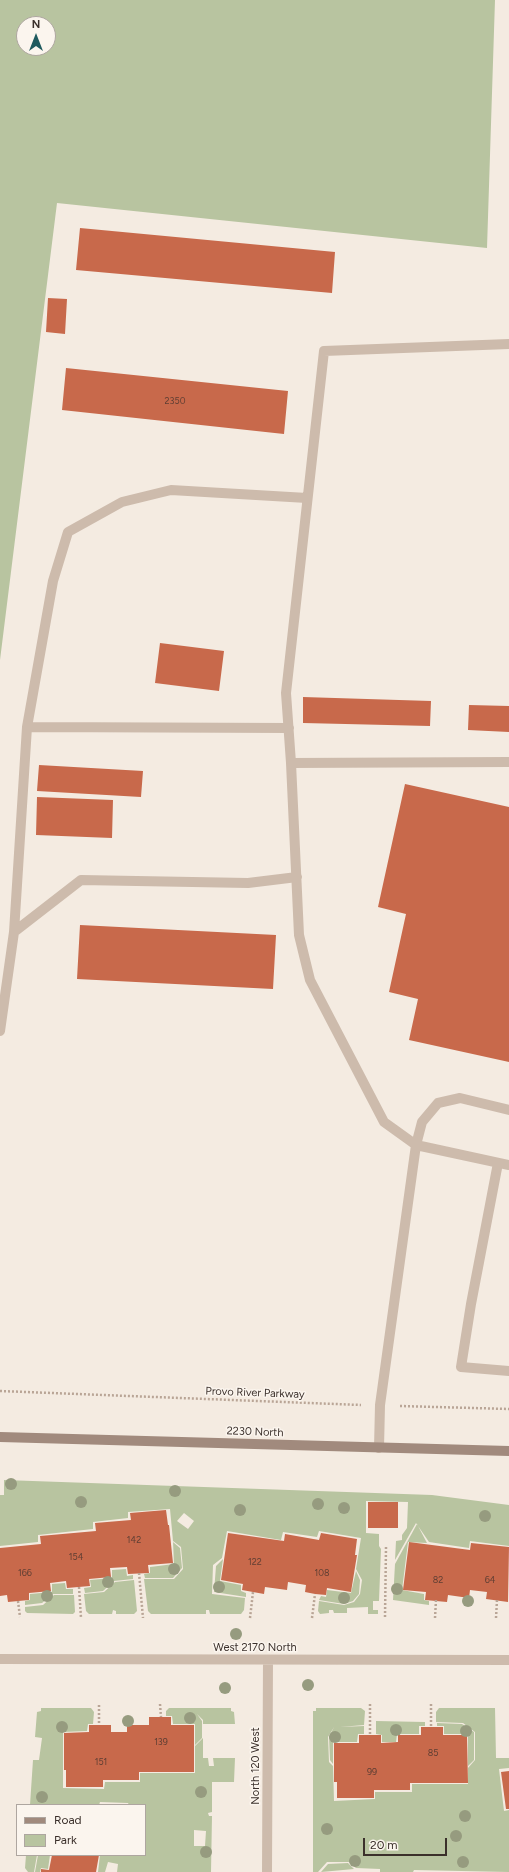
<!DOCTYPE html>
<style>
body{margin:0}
#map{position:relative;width:509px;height:1872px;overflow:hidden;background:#f4ebe1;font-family:Figtree,sans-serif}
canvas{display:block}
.legend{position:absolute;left:16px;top:1804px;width:130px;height:52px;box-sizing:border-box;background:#fbf5ee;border:1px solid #aea6a0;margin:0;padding:5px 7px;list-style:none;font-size:12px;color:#3b302b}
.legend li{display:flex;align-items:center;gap:8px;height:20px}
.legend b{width:20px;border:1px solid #aea6a0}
.north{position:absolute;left:16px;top:16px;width:40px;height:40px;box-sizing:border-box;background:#fbf5ee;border:1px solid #aea6a0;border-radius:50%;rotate:0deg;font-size:11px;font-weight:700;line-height:16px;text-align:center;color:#3b302b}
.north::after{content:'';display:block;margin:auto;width:14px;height:18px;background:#1f5a5e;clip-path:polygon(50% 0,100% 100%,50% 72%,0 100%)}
.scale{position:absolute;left:363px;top:1838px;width:84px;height:18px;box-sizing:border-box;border:2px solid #3b302b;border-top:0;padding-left:5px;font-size:12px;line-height:14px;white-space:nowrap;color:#3b302b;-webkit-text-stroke:3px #fbf5ee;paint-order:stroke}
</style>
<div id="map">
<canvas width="509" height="1872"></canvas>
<ul class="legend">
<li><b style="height:5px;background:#a18a7d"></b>Road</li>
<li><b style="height:11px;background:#b8c4a0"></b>Park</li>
</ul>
<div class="north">N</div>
<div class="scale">20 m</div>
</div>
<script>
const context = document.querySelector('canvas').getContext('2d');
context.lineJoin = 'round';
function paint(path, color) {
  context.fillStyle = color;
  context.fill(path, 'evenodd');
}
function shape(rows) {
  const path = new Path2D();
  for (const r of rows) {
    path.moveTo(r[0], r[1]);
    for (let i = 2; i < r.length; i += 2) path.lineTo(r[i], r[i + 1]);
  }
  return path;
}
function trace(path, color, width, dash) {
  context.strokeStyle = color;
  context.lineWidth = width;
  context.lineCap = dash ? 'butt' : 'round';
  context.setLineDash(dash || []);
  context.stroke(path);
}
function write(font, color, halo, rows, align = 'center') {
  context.font = font + ' Figtree,sans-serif';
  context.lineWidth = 3;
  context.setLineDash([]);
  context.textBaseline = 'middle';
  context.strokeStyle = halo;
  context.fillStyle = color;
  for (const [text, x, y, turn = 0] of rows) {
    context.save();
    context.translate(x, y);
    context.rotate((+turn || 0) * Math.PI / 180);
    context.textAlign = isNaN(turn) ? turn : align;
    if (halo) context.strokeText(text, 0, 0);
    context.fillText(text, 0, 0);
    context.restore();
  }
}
paint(shape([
 [0,0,495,0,487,248,57,203,0,660],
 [24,24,48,24,48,48,24,48],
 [4,1480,432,1495,509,1505,509,1546,470,1541,469,1548,429,1542,416,1523,395,1560,396,1541,402,1540,402,1535,407,1528,408,1502,366,1501,366,1533,379,1534,379,1546,381,1549,379,1601,373,1601,373,1610,378,1610,378,1614,368,1614,368,1607,347,1608,347,1613,334,1613,333,1610,329,1610,329,1613,320,1614,318,1611,319,1601,344,1605,354,1602,360,1594,362,1580,356,1569,361,1538,319,1531,317,1537,283,1532,281,1540,227,1531,222,1558,213,1565,212,1594,245,1598,244,1610,241,1614,210,1614,209,1610,206,1610,206,1614,151,1614,148,1611,144,1579,174,1579,183,1569,181,1547,173,1541,170,1509,128,1512,128,1518,93,1522,93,1529,38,1535,38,1542,0,1546,0,1495,4,1495],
 [184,1513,194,1521,188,1529,177,1521],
 [417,1524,427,1543,408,1542,402,1590,424,1594,424,1600,429,1601,429,1605,393,1600,395,1564],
 [173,1542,180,1548,182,1568,173,1578,145,1578,144,1574,150,1573,150,1567,174,1564],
 [223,1559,220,1581,241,1585,241,1591,246,1593,246,1597,214,1592,216,1566],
 [126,1569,127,1576,133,1575,133,1579,114,1581,103,1591,85,1593,84,1588,91,1587,90,1580,112,1578,112,1570],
 [356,1571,360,1580,359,1594,353,1601,344,1604,319,1600,321,1596,326,1597,327,1590,351,1593],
 [134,1580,137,1611,134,1614,116,1614,116,1611,113,1610,112,1614,89,1614,86,1611,84,1594,104,1592,115,1582],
 [65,1583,66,1589,73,1589,73,1594,53,1594,42,1603,25,1605,25,1601,30,1600,30,1594,52,1592,52,1584],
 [54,1595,74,1595,75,1612,73,1614,27,1613,25,1611,25,1607,43,1605],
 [41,1708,91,1708,94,1712,93,1724,88,1724,87,1731,63,1732,63,1788,104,1789,105,1782,140,1782,140,1773,195,1773,195,1746,203,1738,203,1758,208,1758,209,1766,214,1766,213,1758,235,1758,234,1782,212,1782,212,1812,208,1813,209,1816,212,1816,211,1872,117,1872,118,1864,108,1862,105,1872,98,1872,100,1855,145,1855,145,1805,129,1805,128,1803,100,1802,99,1805,30,1805,33,1760,39,1760,42,1738,35,1737,37,1712,41,1711],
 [194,1830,206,1831,205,1846,194,1846],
 [169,1708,231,1708,231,1711,234,1712,235,1724,203,1724,203,1720,197,1714,202,1721,202,1738,195,1745,195,1724,173,1724,172,1716,166,1716,166,1711],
 [316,1708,361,1708,365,1711,364,1725,340,1727,364,1726,364,1734,358,1734,357,1742,333,1742,333,1764,330,1760,329,1737,334,1727,328,1737,329,1762,333,1766,334,1801,375,1799,375,1792,412,1792,412,1784,468,1784,468,1768,475,1760,475,1732,463,1723,436,1722,436,1712,439,1708,495,1708,496,1758,509,1758,509,1768,499,1769,504,1811,509,1810,509,1872,414,1870,413,1872,380,1872,380,1869,356,1868,349,1862,327,1862,318,1872,313,1872,313,1711,316,1711],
 [376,1721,425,1722,425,1726,419,1726,419,1734,397,1734,396,1742,382,1742,382,1735,376,1734],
 [437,1723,462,1724,474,1732,474,1760,468,1766,468,1734,444,1734,444,1726,437,1726],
 [26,1855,37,1855,34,1872,28,1872,25,1868],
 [38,1855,50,1855,48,1869,41,1868,40,1872,35,1872],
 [348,1863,354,1869,321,1872,328,1864]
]), '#b8c4a0');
paint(shape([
 [80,228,335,252,332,293,76,270],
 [48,298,67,299,65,334,46,332],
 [66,368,288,391,284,434,62,410],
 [160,643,224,651,219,691,155,683],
 [303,697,431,701,430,726,303,723],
 [469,705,509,706,509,732,468,730],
 [39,765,143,771,141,797,37,791],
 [405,784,509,807,509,1062,409,1040,418,999,389,992,406,914,378,907],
 [37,797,113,800,112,838,36,835],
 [80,925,276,935,273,989,77,979],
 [368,1502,398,1502,398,1528,368,1528],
 [166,1510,168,1525,169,1525,173,1563,148,1565,149,1573,128,1574,127,1567,110,1568,111,1577,89,1579,90,1586,67,1588,66,1581,50,1583,51,1591,29,1593,29,1600,8,1602,7,1595,0,1596,0,1548,41,1544,40,1536,96,1531,95,1523,131,1520,130,1513],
 [228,1533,284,1541,285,1534,319,1540,321,1533,357,1539,355,1555,357,1555,351,1592,327,1588,326,1595,315,1594,305,1592,306,1585,288,1582,287,1590,265,1587,264,1594,242,1590,243,1584,221,1580],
 [409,1542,470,1550,471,1543,509,1547,508,1602,486,1599,487,1592,470,1590,469,1598,448,1595,447,1602,425,1600,426,1592,403,1590],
 [149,1717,171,1717,171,1725,194,1725,194,1772,139,1772,139,1780,103,1780,103,1787,66,1787,66,1770,64,1770,64,1733,89,1732,89,1725,111,1725,111,1732,127,1732,127,1725,149,1725],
 [421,1727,443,1727,443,1735,467,1735,468,1783,410,1783,410,1790,374,1790,374,1798,337,1798,337,1782,334,1782,334,1743,359,1743,359,1735,381,1735,381,1743,398,1742,398,1735,421,1735],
 [509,1771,509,1809,506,1809,501,1772],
 [52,1855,99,1855,96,1872,41,1872,41,1869,49,1870]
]), '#c8694b');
trace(shape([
 [0,1391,361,1405],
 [400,1406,509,1409],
 [139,1573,143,1618],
 [79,1587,81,1618],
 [18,1601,20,1617],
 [385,1617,386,1547],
 [250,1618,253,1592],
 [312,1618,315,1594],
 [435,1618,436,1600],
 [496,1618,497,1600],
 [160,1704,161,1717],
 [370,1704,370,1735],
 [431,1704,431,1727],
 [99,1705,99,1725]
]), '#b9a596', 2.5, [2, 2]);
trace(shape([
 [509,344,324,351,286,693,291,763,299,935,310,980,384,1122,416,1145,422,1122,438,1103,460,1098,509,1110],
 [27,727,289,728],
 [291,763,509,762],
 [14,932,27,727,53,581,68,532,122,502,171,490,307,498],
 [0,1031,14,932,81,880,248,883,297,877],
 [498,1163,471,1304,461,1367,509,1371],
 [379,1448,380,1405,416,1145,509,1165]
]), '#cdbbac', 10);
trace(shape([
 [0,1659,509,1660],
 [267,1872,268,1660]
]), '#cdbbac', 10);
trace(shape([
 [0,1437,509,1451]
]), '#a18a7d', 10);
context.fillStyle = '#969b7f';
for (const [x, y] of [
 [11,1484],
 [175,1491],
 [81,1502],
 [318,1504],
 [344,1508],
 [240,1510],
 [485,1516],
 [174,1569],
 [108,1582],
 [219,1587],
 [397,1589],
 [47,1596],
 [344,1598],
 [468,1601],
 [236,1634],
 [308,1685],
 [225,1688],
 [190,1718],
 [128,1721],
 [62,1727],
 [396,1730],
 [466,1731],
 [335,1737],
 [201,1792],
 [42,1797],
 [465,1816],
 [327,1829],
 [456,1836],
 [206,1852],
 [355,1861],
 [463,1862]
]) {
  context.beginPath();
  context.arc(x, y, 6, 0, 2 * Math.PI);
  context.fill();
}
write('9px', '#5e3e33', null, [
 ["2350",175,401],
 ["142",134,1540],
 ["154",76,1557],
 ["122",255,1562],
 ["166",25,1573],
 ["108",322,1573],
 ["82",438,1580],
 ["64",490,1580],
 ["139",161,1742],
 ["85",433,1753],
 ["151",101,1762],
 ["99",372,1772]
]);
write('11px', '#3b302b', '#fbf5ee', [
 ["Provo River Parkway",255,1393,2],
 ["2230 North",255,1432,2],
 ["West 2170 North",255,1648],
 ["North 120 West",256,1766,-90]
]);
</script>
